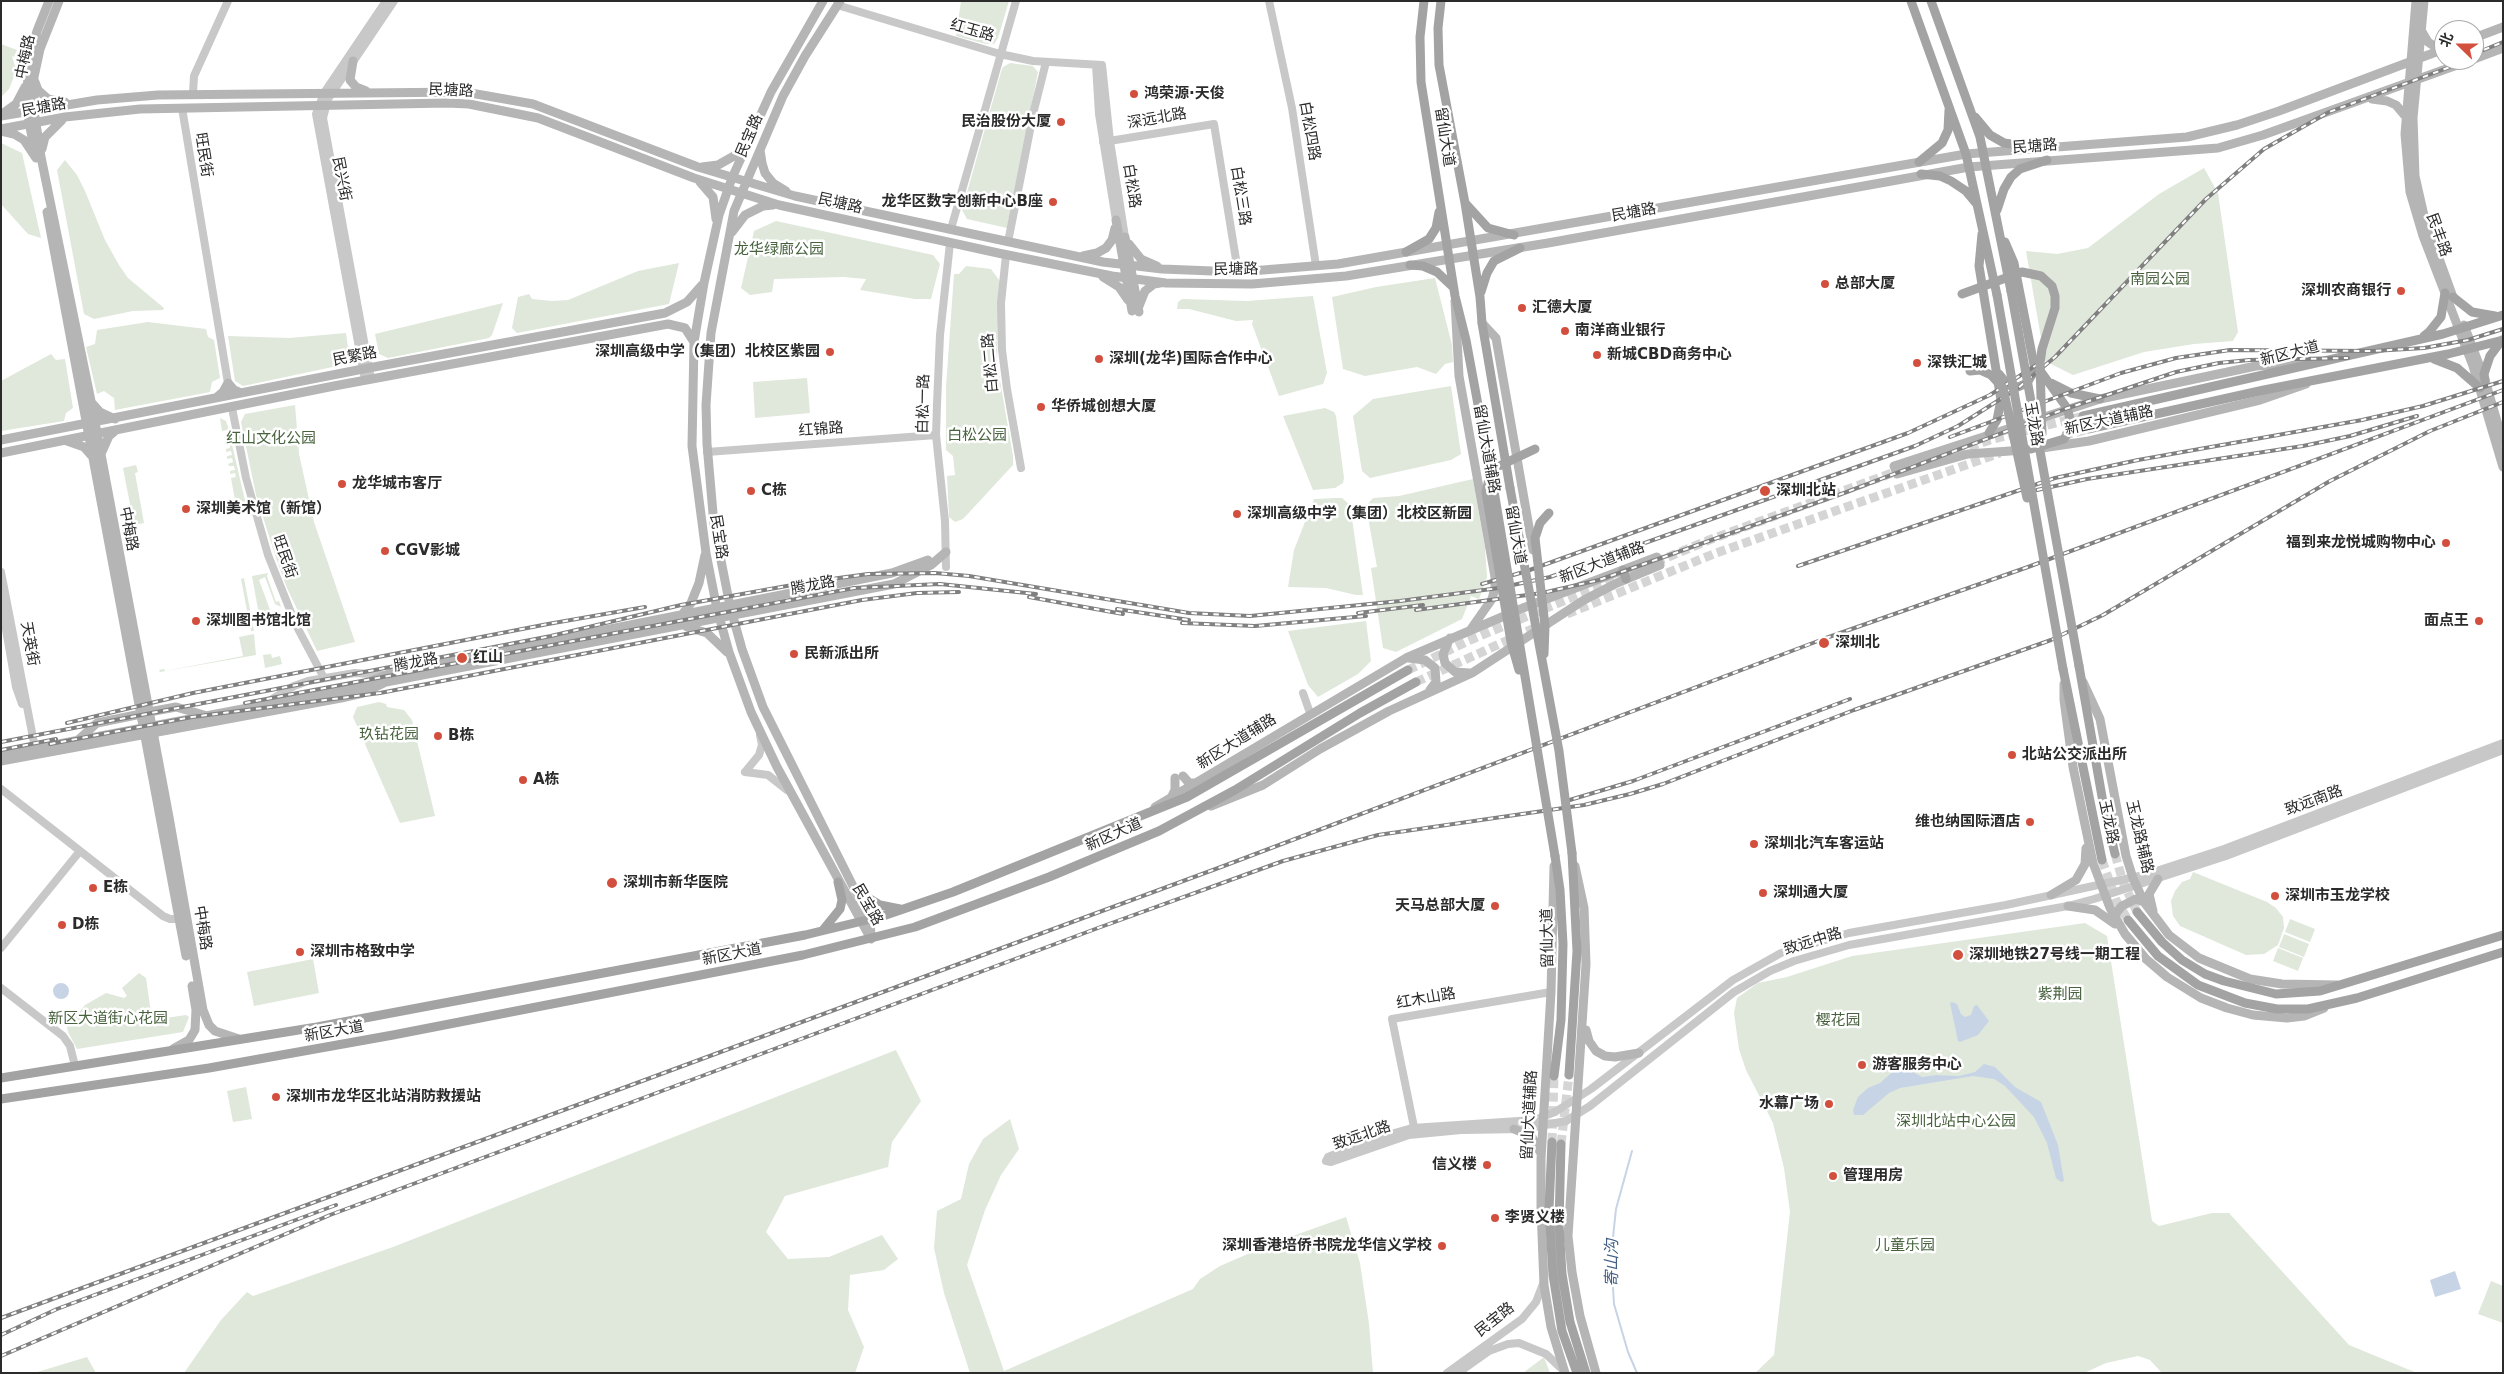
<!DOCTYPE html>
<meta charset="utf-8">
<style>
body{margin:0}
#map{position:relative;width:2504px;height:1374px;overflow:hidden;background:#fff;font-family:"DejaVu Sans","Noto Sans SC",sans-serif}
canvas{display:block}
.frame{position:absolute;inset:0;border:2px solid #2b2b2b;pointer-events:none}
.north{position:absolute;left:2434px;top:20px;width:50px;height:50px;box-sizing:border-box;background:#fff;border:1px solid #aaa;border-radius:50%;rotate:292deg;font-size:14px;font-weight:700;line-height:20px;text-align:center;color:#2b2b2b}
.north::after{content:'';display:block;margin:auto;width:18px;height:22px;background:#d34f3d;clip-path:polygon(50% 0,100% 100%,50% 72%,0 100%)}
</style>
<div id="map">
<canvas width="2504" height="1374"></canvas>
<div class="frame"></div>
<div class="north">北</div>
</div>
<script>
const context = document.querySelector('canvas').getContext('2d');
context.lineJoin = 'round';
function paint(path, color) {
  context.fillStyle = color;
  context.fill(path, 'evenodd');
}
function shape(rows) {
  const path = new Path2D();
  for (const r of rows) {
    if (r.length === 3) {
      path.moveTo(r[0] + r[2], r[1]);
      path.arc(r[0], r[1], r[2], 0, 2 * Math.PI);
      continue;
    }
    path.moveTo(r[0], r[1]);
    for (let i = 2; i < r.length; i += 2) path.lineTo(r[i], r[i + 1]);
  }
  return path;
}
function trace(path, color, width, dash) {
  context.strokeStyle = color;
  context.lineWidth = width;
  context.lineCap = dash ? 'butt' : 'round';
  context.setLineDash(dash || []);
  context.stroke(path);
}
function write(font, color, halo, rows, align = 'center') {
  context.font = font + ' "DejaVu Sans","Noto Sans SC",sans-serif';
  context.lineWidth = 5;
  context.setLineDash([]);
  context.textBaseline = 'middle';
  context.strokeStyle = halo;
  context.fillStyle = color;
  for (const [text, x, y, turn = 0] of rows) {
    context.save();
    context.translate(x, y);
    context.rotate((+turn || 0) * Math.PI / 180);
    context.textAlign = isNaN(turn) ? turn : align;
    if (halo) context.strokeText(text, 0, 0);
    context.fillText(text, 0, 0);
    context.restore();
  }
}
paint(shape([
 [961,1,1009,1,998,38,994,44,986,44,956,36],
 [1,44,17,50,14,57,12,56,15,66,13,79,9,89,1,97],
 [1010,63,1033,66,1038,72,1007,228,967,219,962,210,1001,72,1003,67],
 [1,143,22,153,41,238,28,234,1,204],
 [65,160,77,175,85,191,105,240,119,265,128,278,164,308,163,310,133,311,94,319,84,314,57,170],
 [2204,168,2218,193,2238,332,2233,341,2194,344,2144,352,2073,375,2045,361,2026,251,2057,254,2088,248,2159,194],
 [776,221,933,255,940,264,931,299,915,299,860,290,866,279,844,277,774,279,772,292,750,295,741,288,754,231],
 [679,263,669,304,517,333,512,328,518,297,529,294,532,299,552,301,568,300,638,271],
 [966,266,991,269,999,280,997,363,1013,456,1013,465,963,519,955,522,949,517,947,476,955,475,953,456,946,450,946,387,954,274,959,274],
 [1435,278,1452,345,1453,362,1445,364,1436,374,1417,367,1365,376,1343,369,1332,297,1376,287],
 [1313,296,1327,373,1323,384,1279,396,1252,324,1253,320,1236,321,1189,309,1177,309,1178,302,1182,299,1247,301],
 [503,303,492,335,489,338,388,358,379,354,375,334],
 [148,322,206,329,208,337,214,340,220,378,212,382,210,392,115,410,114,398,104,391,97,394,86,347,95,344,97,330],
 [346,333,349,355,342,365,243,386,235,381,228,336,289,338],
 [51,354,56,360,65,359,73,408,66,413,64,421,1,431,1,381],
 [807,378,810,413,755,418,753,382],
 [1451,386,1461,454,1451,460,1370,478,1362,471,1353,416,1373,399],
 [295,405,299,454,314,522,355,642,317,651,287,588,276,558,256,495,241,422,245,414],
 [1325,408,1334,412,1336,416,1344,478,1343,483,1335,488,1313,490,1283,416],
 [220,418,226,421,228,427,246,505,241,509,236,506,231,478,236,477,235,473,230,474,230,471,235,470,234,466,229,466,228,464,233,462,232,458,227,459,227,456,232,455,231,451,226,452,226,449,230,448,230,444,225,445,224,442,229,441,228,437,223,437,228,435,227,430,222,431],
 [136,465,138,472,135,473,144,523,134,525,123,468],
 [1473,479,1485,548,1487,577,1479,599,1471,596,1462,619,1396,652,1383,648,1371,568,1377,567,1366,506,1373,498,1399,496],
 [1337,498,1342,498,1350,505,1363,595,1356,595,1326,588,1288,587,1294,550,1314,499],
 [268,573,267,576,276,602,279,601,281,607,275,604,265,577,259,580,270,610,275,614,284,614,288,621,261,626,252,576],
 [244,578,254,631,251,631,241,579],
 [1366,621,1371,661,1358,674,1318,697,1308,685,1288,631],
 [254,634,256,655,160,672,159,670,164,669,165,671,243,656,239,637],
 [271,654,272,658,280,656,282,664,265,668,263,655],
 [379,702,386,704,387,707,404,710,412,720,435,816,400,823,353,717,357,707],
 [2193,872,2267,902,2276,908,2283,917,2284,928,2278,945,2264,954,2246,955,2180,926,2173,916,2171,901,2175,891,2182,882,2190,879],
 [2290,919,2315,929,2310,942,2285,932],
 [2085,923,2107,936,2152,1221,2159,1226,2212,1213,2229,1213,2349,1345,2417,1373,2162,1373,2150,1360,2138,1356,2106,1363,2084,1373,1755,1373,1774,1355,1790,1212,1784,1168,1773,1123,1746,1070,1739,1049,1734,1013,1737,998,1758,983,1787,977,1852,956],
 [2284,934,2309,944,2304,957,2279,947],
 [2278,948,2303,958,2298,971,2273,961],
 [313,959,319,993,254,1006,247,972],
 [139,973,146,978,152,1020,186,1015,189,1017,183,1032,77,1049,68,1032,67,1027,85,1005,106,993,124,998,127,996,122,988],
 [896,1050,921,1101,892,1142,888,1167,785,1196,766,1232,788,1259,829,1257,882,1235,898,1259,884,1270,850,1275,848,1310,864,1347,855,1373,184,1373,221,1320,247,1292,253,1296,393,1247],
 [246,1087,252,1119,233,1122,227,1091],
 [1010,1119,1019,1149,1001,1175,985,1210,967,1265,1004,1371,1193,1289,1200,1279,1220,1266,1273,1243,1346,1217,1360,1263,1369,1324,1373,1373,970,1373,944,1293,934,1248,937,1211,961,1199,969,1164,983,1139],
 [2491,1281,2503,1286,2503,1323,2478,1314],
 [87,1357,96,1373,34,1373],
 [1544,1357,1550,1373,1523,1373]
]), '#dfe8da');
paint(shape([
 [61,991,8],
 [1952,1002,1957,1004,1961,1014,1965,1017,1971,1015,1974,1006,1977,1005,1989,1021,1978,1035,1960,1042,1958,1041,1950,1003],
 [1906,1060,1913,1072,1922,1077,1936,1075,1959,1076,1975,1072,1984,1064,1995,1067,2015,1087,2041,1102,2058,1145,2064,1181,2061,1182,2056,1178,2047,1143,2034,1117,2005,1086,1994,1079,1973,1076,1900,1088,1889,1093,1863,1115,1854,1115,1853,1110,1858,1097,1868,1088,1880,1083],
 [2455,1271,2461,1289,2435,1297,2430,1280]
]), '#c7d4e6');
trace(shape([
 [1632,1151,1616,1209,1611,1256,1614,1304,1628,1352,1637,1373]
]), '#c7d4e6', 2);
trace(shape([
 [2063,436,2088,429],
 [1918,464,1990,440,2083,416],
 [1567,614,1716,553,2000,453],
 [1408,670,1468,641,1709,540,1903,469],
 [1416,682,1539,626],
 [2115,854,2123,882,2137,912],
 [2102,860,2116,900,2128,920],
 [1552,1142,1554,1076],
 [1561,1144,1569,1075]
]), '#d5d5d5', 9, [9, 4.5]);
trace(shape([
 [1269,1,1292,108,1316,266],
 [837,5,1000,54,1033,61,1102,65,1110,141,1125,237],
 [1096,65,1099,114,1116,220],
 [193,93,194,76,228,1],
 [182,108,228,383],
 [1103,142,1214,124,1238,272],
 [951,229,1016,1],
 [1008,242,1034,110,1046,62],
 [1006,255,1001,303,1002,350,1007,389,1021,468],
 [371,379,323,118,328,99,394,1],
 [365,380,316,114,324,93,386,1],
 [232,408,246,478,268,555,296,625,324,678],
 [707,452,936,435],
 [946,567,945,521,936,435,937,404,940,335,950,243],
 [1,572,35,748],
 [1,601,16,687,22,704],
 [1303,693,1310,713],
 [264,704,294,686,308,681,355,673,383,675],
 [745,772,768,775,787,790],
 [745,772,759,755,762,745,760,735],
 [1,789,163,916,170,919,180,919],
 [1,948,80,851],
 [1,988,63,1036,70,1046,75,1066],
 [1415,1132,1392,1019,1551,992],
 [1326,1161,1328,1157,1370,1140,1412,1128,1534,1120,1555,1112,1591,1089,1733,980,1781,953,1849,933,2006,905,2144,875,2224,849,2503,743],
 [1326,1161,1331,1162,1409,1135,1461,1130,1524,1129,1566,1121,1590,1106,1734,992,1770,971,1794,961,1849,945,2068,906,2094,899,2226,856,2503,750],
 [1447,1373,1522,1319,1536,1302,1543,1284],
 [1458,1373,1489,1351,1508,1344,1519,1343,1546,1354,1564,1371]
]), '#c8c8c8', 8);
trace(shape([
 [59,1,40,49,34,77,34,110,41,157,91,401,169,817,203,1010,209,1025,215,1031,239,1039],
 [823,1,771,92,732,178,719,215,704,283,694,342,692,446,706,553,717,609,729,652,751,712,777,767,871,939],
 [840,1,805,56,783,96,734,211,711,333,706,405,707,444,714,525,730,606,742,649,763,707,870,920,871,936],
 [2416,1,2405,134,2410,192,2423,236,2473,366,2503,467],
 [2424,1,2413,118,2415,176,2425,220,2453,297],
 [2421,30,2428,42,2434,46,2444,47],
 [2474,38,2503,27],
 [2474,59,2503,48],
 [353,61,350,80,356,87,366,91],
 [35,82,38,90,48,99,65,102],
 [2372,99,2387,101,2396,105,2407,118],
 [2,114,16,104,25,87],
 [1,116,97,100,158,95,465,92,533,104,698,167,795,196,1103,262,1162,269,1238,272,1338,264,1966,154,2187,137,2237,125,2279,111,2444,49],
 [1,129,65,117,140,109,447,103,469,104,538,118,694,178,779,205,998,253,1112,276,1166,283,1252,284,1346,276,1548,243,1969,167,2218,148,2263,135,2471,60],
 [1,131,14,134,24,140,36,158],
 [34,148,27,111,28,64,37,31,49,1],
 [42,149,45,137,62,120],
 [760,150,762,163,765,173,773,183,786,191],
 [702,167,718,165,734,156,744,146],
 [700,182,713,197,716,219],
 [47,212,186,956],
 [1116,220,1132,311],
 [732,232,745,215,763,206,773,205],
 [1125,237,1139,312],
 [1129,244,1141,259,1157,266],
 [1083,256,1097,253,1106,248,1112,240,1115,228],
 [1103,277,1119,287,1128,300],
 [1455,301,1459,376,1495,577,1495,588,1492,599,1471,629],
 [1139,306,1145,291,1154,284,1160,283],
 [1482,323,1496,338,1533,550],
 [2464,325,2485,380,2503,442],
 [216,398,223,392,228,383,234,390,241,393],
 [91,402,100,412,115,419],
 [1,440,363,369,665,313,687,302,702,285],
 [67,441,84,447,91,455],
 [2042,448,2089,441,2260,400,2306,384],
 [2024,450,1968,454,1897,474,1894,466,2100,399,2256,366,2308,362],
 [1,453,334,386,668,324,685,328,694,342],
 [101,454,109,436,116,430],
 [681,616,691,603,699,583,705,555],
 [687,627,707,633,727,652],
 [1450,638,1443,654,1445,663,1455,672,1469,673],
 [1409,658,1425,660,1435,668,1436,682,1430,690],
 [2083,682,2100,719,2126,856,2133,878,2144,902,2169,935,2199,958,2250,979,2282,984,2337,985],
 [2064,684,2064,700,2073,767,2093,863,2110,908,2125,934,2146,959,2167,977,2201,998,2227,1008,2253,1015,2287,1018,2304,1016,2324,1008],
 [149,712,176,707,204,715],
 [78,740,97,723,141,714],
 [1,755,353,688,394,672,892,573,928,560],
 [1,761,341,698,363,693,386,682,894,584,931,565,946,552],
 [1183,776,1189,783,1196,783],
 [1171,798,1175,790,1175,778],
 [1155,807,1406,658,1523,608,1657,557,1660,565,1617,583,1584,600,1472,673,1389,711,1320,749,1263,785,1211,806],
 [1554,866,1551,992,1541,1159,1541,1208,1544,1285,1551,1327,1565,1373],
 [1575,866,1584,908,1586,964,1568,1236,1572,1272,1580,1316,1596,1373],
 [2051,895,2076,880,2085,864,2086,848],
 [2068,906,2095,910,2115,924],
 [2153,911,2149,894,2158,879],
 [2116,919,2116,913,2122,906,2136,899,2144,902],
 [1586,1030,1589,1041,1596,1051,1605,1056,1615,1057,1639,1053],
 [173,1049,189,1040,195,1030,196,1010,192,986],
 [1514,1129,1532,1137,1540,1152]
]), '#b5b5b5', 9);
trace(shape([
 [1424,1,1420,37,1421,82,1455,296,1466,340,1494,491],
 [1441,1,1438,28,1439,65,1465,203,1480,297,1482,323,1510,488],
 [1911,1,1966,154,1997,295],
 [1931,1,1980,137,2011,291],
 [1975,117,1990,135,2004,143,2039,148],
 [1919,162,1942,143,1948,130,1949,110],
 [1921,174,1940,176,1951,181,1966,191,1976,203],
 [1466,204,1488,228,1514,235],
 [1997,210,2004,189,2011,177,2020,169,2047,160],
 [1982,234,1979,266,2001,400,1997,420,1989,433],
 [1406,252,1429,239,1436,228,1439,212],
 [1410,265,1423,266,1437,272,1453,287],
 [1481,292,1487,273,1494,261,1520,248],
 [2453,297,2472,312,2495,316],
 [2424,336,2429,332,2441,317,2445,293],
 [2434,359,2457,368,2480,388],
 [1999,374,2008,385,2018,387,2027,383,2035,370,2014,263,2005,242],
 [2485,380,2484,374,2490,356,2502,340],
 [2051,383,2071,393,2100,399],
 [2083,416,2443,334,2503,315],
 [2088,429,2264,390,2448,354,2503,340],
 [2031,449,2064,439,2072,426,2067,408,2039,369],
 [1623,570,1626,579],
 [2079,666,2104,808,2115,854],
 [2063,669,2102,860],
 [857,891,880,905,900,909],
 [2137,912,2162,942,2182,960,2205,974,2224,981,2276,994,2320,991,2503,935],
 [2128,920,2158,956,2198,985,2245,1003,2277,1009,2308,1009,2357,998,2503,952],
 [823,930,840,909,842,900,838,882],
 [1569,1075,1577,951,1572,853],
 [1554,1076,1561,1020,1563,944,1560,890,1555,856],
 [1,1078,317,1027,805,935,883,916,953,892,1187,797,1408,670],
 [1,1099,209,1068,393,1035,803,955,915,927,1049,877,1159,831,1235,790,1360,713,1416,682],
 [1552,1142,1549,1209,1553,1275,1562,1331,1577,1373],
 [1561,1144,1559,1224,1562,1274,1570,1322,1586,1373]
]), '#a3a3a3', 9);
const rail = shape([
 [2474,54,2503,42],
 [1950,437,2121,373,2176,358,2230,350,2373,351,2424,348,2468,340,2503,329],
 [2037,490,2087,479,2303,446,2350,436,2417,416],
 [1798,566,2055,478,2138,460,2362,420,2423,406,2503,381],
 [1482,584,1527,571,1908,433,1990,395,2038,364],
 [1029,597,1123,614],
 [1117,609,1189,620],
 [1416,610,1542,593,1599,580,1844,493,2065,409,2176,372,2219,363,2249,360,2348,358],
 [1358,613,1423,605],
 [1182,623,1255,626,1366,616],
 [245,703,854,588,940,584,1036,594],
 [67,723,193,693,548,624,645,607],
 [1,742,551,636,681,605,809,582,868,574,935,573,969,576,1189,613,1250,616,1400,601,1499,588,1550,577,1915,446,1958,426,2018,388,2055,357,2206,199,2264,149,2329,112,2469,60],
 [50,744,192,717,380,693,862,600,917,593,959,592],
 [1,750,56,739],
 [1563,802,1633,781,1850,699],
 [1,1318,1221,867,1826,638,2028,567,2503,390],
 [1,1335,57,1309,336,1205],
 [1,1356,330,1215,1098,928,1283,861,1378,835,1584,805,1630,794,1663,784,1854,710,2051,640,2103,615,2330,481,2430,431,2503,402]
]);
trace(rail, '#808080', 4);
trace(rail, '#fff', 2, [5.5]);
trace(shape([
 [2011,291,2079,666],
 [1962,294,2022,272,2041,276,2052,286,2055,296,2055,308,2042,349,2040,363,2042,434],
 [1997,295,2063,669],
 [1970,371,1980,370,1991,375,2003,388,2027,498],
 [1510,488,1559,751,1572,853],
 [1494,491,1555,856],
 [1544,654,1545,626,1535,538,1540,523,1549,513],
 [1519,670,1511,642,1486,492,1490,475,1497,467,1535,449]
]), '#a3a3a3', 9);
for (const [x, y, r, color] of [
 [1134,94,5,"#d34f3d"],
 [1061,122,5,"#d34f3d"],
 [1053,202,5,"#d34f3d"],
 [1825,284,5,"#d34f3d"],
 [2401,291,5,"#d34f3d"],
 [1522,308,5,"#d34f3d"],
 [1565,331,5,"#d34f3d"],
 [830,352,5,"#d34f3d"],
 [1597,355,5,"#d34f3d"],
 [1099,359,5,"#d34f3d"],
 [1917,363,5,"#d34f3d"],
 [1041,407,5,"#d34f3d"],
 [342,484,5,"#d34f3d"],
 [751,491,5,"#d34f3d"],
 [1765,491,6,"#d34f3d"],
 [186,509,5,"#d34f3d"],
 [1237,514,5,"#d34f3d"],
 [2446,543,5,"#d34f3d"],
 [385,551,5,"#d34f3d"],
 [196,621,5,"#d34f3d"],
 [2479,621,5,"#d34f3d"],
 [1824,643,6,"#d34f3d"],
 [794,654,5,"#d34f3d"],
 [462,658,6,"#d34f3d"],
 [438,736,5,"#d34f3d"],
 [2012,755,5,"#d34f3d"],
 [523,780,5,"#d34f3d"],
 [2030,822,5,"#d34f3d"],
 [1754,844,5,"#d34f3d"],
 [612,883,6,"#d34f3d"],
 [93,888,5,"#d34f3d"],
 [1763,893,5,"#d34f3d"],
 [2275,896,5,"#d34f3d"],
 [1495,906,5,"#d34f3d"],
 [62,925,5,"#d34f3d"],
 [300,952,5,"#d34f3d"],
 [1958,955,6,"#d34f3d"],
 [1862,1065,5,"#d34f3d"],
 [276,1097,5,"#d34f3d"],
 [1829,1104,5,"#d34f3d"],
 [1487,1165,5,"#d34f3d"],
 [1833,1176,5,"#d34f3d"],
 [1495,1218,5,"#d34f3d"],
 [1442,1246,5,"#d34f3d"]
]) {
  const dot = new Path2D();
  dot.arc(x, y, r, 0, 2 * Math.PI);
  context.fillStyle = color;
  context.fill(dot);
  trace(dot, '#fff', 2);
}
write('15px', '#2b2b2b', '#fff', [
 ["红玉路",972,31,16],
 ["中梅路",26,57,-78],
 ["民塘路",451,91,3],
 ["民塘路",44,108,-10],
 ["深远北路",1157,119,-10],
 ["白松四路",1309,131,80],
 ["民宝路",750,136,-67],
 ["留仙大道",1444,137,81],
 ["民塘路",2035,147,-4],
 ["旺民街",203,155,81],
 ["民兴街",341,179,79],
 ["白松路",1131,186,81],
 ["白松三路",1240,196,81],
 ["民塘路",840,204,13],
 ["民塘路",1634,213,-10],
 ["民丰路",2438,235,70],
 ["民塘路",1236,270,-1],
 ["新区大道",2290,354,-14],
 ["民繁路",355,357,-11],
 ["白松二路",991,363,-95],
 ["白松一路",924,404,-89],
 ["新区大道辅路",2109,421,-12],
 ["玉龙路",2033,424,80],
 ["红锦路",821,430,-4],
 ["留仙大道辅路",1486,449,80],
 ["中梅路",128,529,79],
 ["留仙大道",1515,535,80],
 ["民宝路",718,537,81],
 ["旺民街",284,557,71],
 ["新区大道辅路",1602,563,-21],
 ["腾龙路",813,586,-11],
 ["天英街",29,644,80],
 ["腾龙路",416,663,-11],
 ["新区大道辅路",1237,742,-32],
 ["致远南路",2314,801,-20],
 ["玉龙路",2108,822,78],
 ["新区大道",1114,835,-24],
 ["玉龙路辅路",2139,837,77],
 ["民宝路",867,905,60],
 ["中梅路",202,928,81],
 ["留仙大道",1548,938,-91],
 ["致远中路",1813,942,-17],
 ["新区大道",732,955,-11],
 ["红木山路",1426,999,-10],
 ["新区大道",334,1032,-10],
 ["留仙大道辅路",1530,1115,-87],
 ["致远北路",1362,1136,-19],
 ["民宝路",1495,1320,-38]
]);
write('bold 15px', '#2b2b2b', '#fff', [
 ["鸿荣源·天俊",1144,94],
 ["民治股份大厦",1051,122,"right"],
 ["龙华区数字创新中心B座",1043,202,"right"],
 ["总部大厦",1835,284],
 ["深圳农商银行",2391,291,"right"],
 ["汇德大厦",1532,308],
 ["南洋商业银行",1575,331],
 ["深圳高级中学（集团）北校区紫园",820,352,"right"],
 ["新城CBD商务中心",1607,355],
 ["深圳(龙华)国际合作中心",1109,359],
 ["深铁汇城",1927,363],
 ["华侨城创想大厦",1051,407],
 ["龙华城市客厅",352,484],
 ["C栋",761,491],
 ["深圳北站",1776,491],
 ["深圳美术馆（新馆）",196,509],
 ["深圳高级中学（集团）北校区新园",1247,514],
 ["福到来龙悦城购物中心",2436,543,"right"],
 ["CGV影城",395,551],
 ["深圳图书馆北馆",206,621],
 ["面点王",2469,621,"right"],
 ["深圳北",1835,643],
 ["民新派出所",804,654],
 ["红山",473,658],
 ["B栋",448,736],
 ["北站公交派出所",2022,755],
 ["A栋",533,780],
 ["维也纳国际酒店",2020,822,"right"],
 ["深圳北汽车客运站",1764,844],
 ["深圳市新华医院",623,883],
 ["E栋",103,888],
 ["深圳通大厦",1773,893],
 ["深圳市玉龙学校",2285,896],
 ["天马总部大厦",1485,906,"right"],
 ["D栋",72,925],
 ["深圳市格致中学",310,952],
 ["深圳地铁27号线一期工程",1969,955],
 ["游客服务中心",1872,1065],
 ["深圳市龙华区北站消防救援站",286,1097],
 ["水幕广场",1819,1104,"right"],
 ["信义楼",1477,1165,"right"],
 ["管理用房",1843,1176],
 ["李贤义楼",1505,1218],
 ["深圳香港培侨书院龙华信义学校",1432,1246,"right"]
], 'left');
write('15px', '#48623e', '#fff', [
 ["龙华绿廊公园",779,250],
 ["南园公园",2160,280],
 ["白松公园",977,436],
 ["红山文化公园",271,439],
 ["玖钻花园",389,735],
 ["紫荆园",2060,995],
 ["新区大道街心花园",108,1019],
 ["樱花园",1838,1021],
 ["深圳北站中心公园",1956,1122],
 ["儿童乐园",1905,1246]
]);
write('italic 16px', '#425e85', '#fff', [
 ["寄山沟",1613,1263,-90]
]);
</script>
